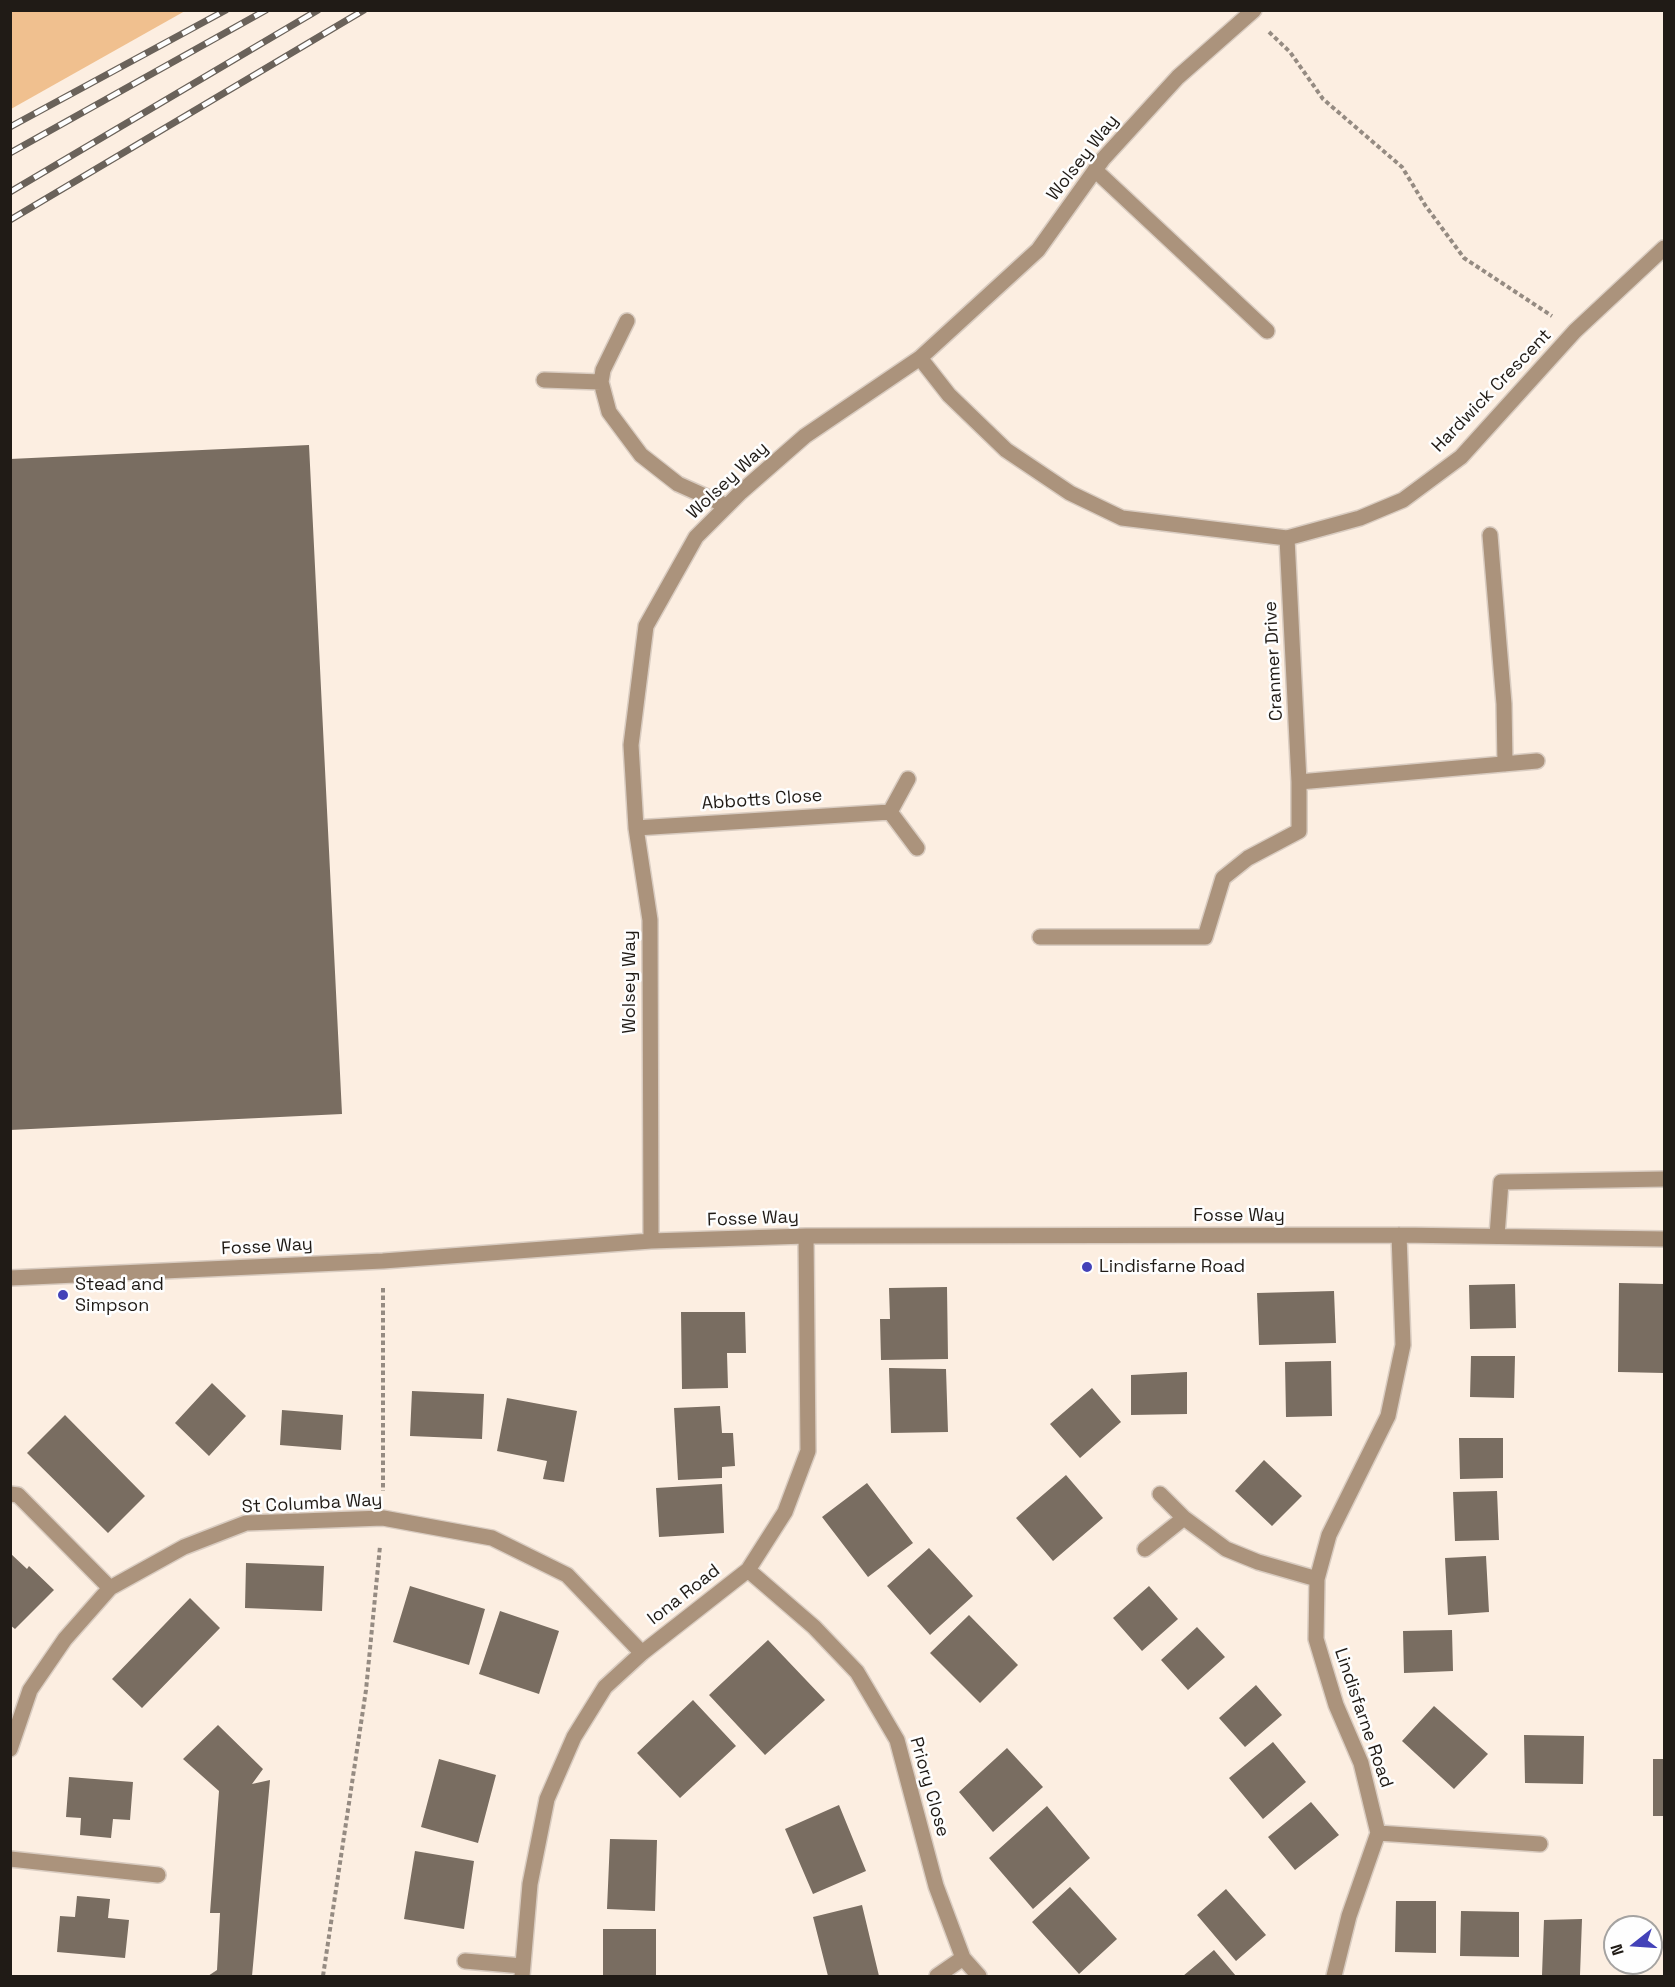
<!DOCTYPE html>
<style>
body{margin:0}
#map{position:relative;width:1675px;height:1987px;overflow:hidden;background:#fceee1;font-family:"Space Grotesk",sans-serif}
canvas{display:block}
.frame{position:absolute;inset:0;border:12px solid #201b16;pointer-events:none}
.north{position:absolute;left:1603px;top:1915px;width:60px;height:60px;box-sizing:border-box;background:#fefefe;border:2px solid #a5a3a1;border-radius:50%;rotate:253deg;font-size:16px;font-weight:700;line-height:24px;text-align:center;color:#201b16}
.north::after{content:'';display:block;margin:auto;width:21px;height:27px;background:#4342b8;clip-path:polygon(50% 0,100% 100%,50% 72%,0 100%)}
</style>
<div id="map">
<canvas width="1675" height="1987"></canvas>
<div class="frame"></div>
<div class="north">N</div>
</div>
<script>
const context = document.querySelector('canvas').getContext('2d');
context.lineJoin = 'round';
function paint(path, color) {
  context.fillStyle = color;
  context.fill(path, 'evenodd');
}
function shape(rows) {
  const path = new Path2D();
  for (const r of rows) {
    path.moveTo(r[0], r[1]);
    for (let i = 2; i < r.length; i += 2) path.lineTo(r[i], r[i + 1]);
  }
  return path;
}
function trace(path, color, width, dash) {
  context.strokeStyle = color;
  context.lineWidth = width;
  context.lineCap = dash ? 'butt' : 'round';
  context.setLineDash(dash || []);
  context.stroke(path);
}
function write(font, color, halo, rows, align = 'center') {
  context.font = font + ' "Space Grotesk",sans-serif';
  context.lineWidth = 5;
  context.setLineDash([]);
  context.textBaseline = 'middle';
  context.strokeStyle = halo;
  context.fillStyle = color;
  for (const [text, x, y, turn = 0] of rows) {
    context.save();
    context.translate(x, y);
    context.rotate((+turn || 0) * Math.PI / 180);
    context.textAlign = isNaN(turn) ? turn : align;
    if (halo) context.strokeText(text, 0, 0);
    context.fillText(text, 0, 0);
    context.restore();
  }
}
paint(shape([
 [11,10,185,10,185,11,11,109]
]), '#f0c08f');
paint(shape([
 [309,445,342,1114,10,1130,10,459],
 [1619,1283,1664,1284,1664,1373,1618,1372],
 [1515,1284,1516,1328,1470,1329,1469,1285],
 [947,1287,948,1359,881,1360,880,1319,890,1319,889,1288],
 [1334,1291,1336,1343,1259,1345,1257,1293],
 [681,1312,745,1312,746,1353,727,1353,728,1388,682,1389],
 [1471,1356,1515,1356,1514,1398,1470,1397],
 [1331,1361,1332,1416,1286,1417,1285,1362],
 [889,1368,946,1369,948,1432,891,1433],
 [1187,1372,1187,1414,1131,1415,1131,1375],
 [212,1383,246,1416,209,1456,175,1423],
 [1092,1388,1121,1422,1080,1458,1050,1424],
 [412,1391,484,1394,482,1439,410,1436],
 [507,1398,577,1411,564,1482,543,1479,547,1461,497,1451],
 [720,1406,722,1433,733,1433,735,1466,722,1467,722,1478,678,1480,674,1408],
 [282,1410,343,1415,341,1450,280,1445],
 [65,1415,145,1496,108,1533,27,1453],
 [1459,1438,1503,1438,1503,1478,1460,1479],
 [1264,1460,1302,1496,1272,1526,1235,1491],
 [1066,1475,1103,1518,1053,1561,1016,1518],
 [867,1483,913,1543,868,1577,822,1517],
 [722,1484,724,1533,659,1537,656,1488],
 [1497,1491,1499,1540,1455,1541,1453,1492],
 [929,1548,973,1596,930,1635,887,1586],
 [10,1553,27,1569,29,1566,54,1590,15,1629,10,1625],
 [1486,1556,1489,1612,1448,1615,1445,1558],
 [246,1563,324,1566,322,1611,245,1608],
 [410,1586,485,1609,469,1665,393,1642],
 [1149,1586,1178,1619,1142,1651,1113,1618],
 [190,1598,220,1628,142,1708,112,1679],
 [500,1611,559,1631,539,1694,479,1674],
 [969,1615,1018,1665,980,1703,930,1653],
 [1197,1627,1225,1657,1188,1690,1161,1660],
 [1452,1630,1453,1671,1404,1673,1403,1631],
 [768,1640,825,1700,765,1755,709,1695],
 [1256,1685,1282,1715,1245,1747,1219,1718],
 [693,1700,736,1746,680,1798,637,1753],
 [1434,1706,1488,1754,1454,1789,1402,1741],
 [218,1725,263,1769,252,1784,270,1780,252,1976,208,1976,217,1970,220,1913,210,1913,219,1791,183,1759],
 [1524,1735,1584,1736,1583,1784,1525,1783],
 [1273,1742,1306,1782,1263,1819,1229,1778],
 [1007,1748,1043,1787,993,1832,959,1792],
 [439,1759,496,1775,478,1843,421,1827],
 [1653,1759,1664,1759,1664,1816,1653,1816],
 [69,1777,133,1782,130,1820,113,1819,111,1838,80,1835,81,1818,66,1817],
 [1311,1802,1339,1835,1295,1870,1268,1837],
 [839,1805,866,1871,813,1894,785,1829],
 [1047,1806,1090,1858,1033,1909,989,1858],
 [610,1839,657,1840,655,1911,607,1909],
 [415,1851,474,1861,464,1929,404,1919],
 [1070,1887,1117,1939,1079,1974,1032,1922],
 [1226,1889,1266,1935,1236,1961,1197,1915],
 [77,1896,110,1899,108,1918,129,1920,125,1958,57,1952,60,1916,75,1917],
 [1396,1901,1436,1901,1436,1953,1395,1952],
 [862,1905,879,1976,828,1976,813,1917],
 [1461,1911,1519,1912,1519,1957,1460,1956],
 [1582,1919,1580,1975,1542,1975,1544,1920],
 [603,1929,656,1929,656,1976,603,1976],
 [1214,1950,1236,1976,1183,1976]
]), '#796d61');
const minor = shape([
 [1095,170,1267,331],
 [627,321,603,370,601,382,609,412,641,455,678,484,727,506],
 [920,358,949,395,1006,450,1070,493,1122,518,1287,538,1360,518,1403,500,1461,457,1575,331,1664,248],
 [544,380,601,382],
 [1490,535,1504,704,1505,764],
 [908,779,890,812,917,848],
 [1299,782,1537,761],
 [636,828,890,812],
 [1040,937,1205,937,1223,878,1248,858,1299,831,1299,782,1287,538],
 [1497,1236,1501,1182,1664,1179],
 [651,1241,650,920,636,828,631,745,646,626,696,537,741,492,805,436,920,358,1038,250,1103,159,1178,77,1254,10],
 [10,1278,383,1261,651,1241,806,1236,1399,1235,1664,1239],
 [10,1494,18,1495,110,1588],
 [1160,1494,1184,1518,1226,1549,1258,1562,1317,1579],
 [1145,1549,1184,1518],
 [748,1570,814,1627,857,1672,897,1740,936,1886,963,1958,979,1976],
 [10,1749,30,1690,65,1639,110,1588,184,1547,246,1523,383,1518,492,1538,567,1575,642,1653],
 [1378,1833,1540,1844],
 [10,1859,158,1875],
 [465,1961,522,1966],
 [522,1976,530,1884,547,1799,574,1737,605,1687,642,1653,748,1570,785,1512,808,1451,806,1236],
 [937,1976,963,1958],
 [1334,1976,1349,1916,1378,1833,1361,1763,1336,1705,1316,1639,1317,1579,1329,1535,1388,1416,1403,1345,1399,1235]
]);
trace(minor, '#d9ccc1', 18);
trace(shape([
 [1269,32,1290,52,1323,99,1402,167,1425,205,1464,258,1552,316],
 [383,1288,383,1491],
 [323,1976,366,1690,380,1546]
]), '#958b82', 4, [4.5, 3]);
trace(minor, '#ab937c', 15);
const rail = shape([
 [10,127,226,10],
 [10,153,266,10],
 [10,192,318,10],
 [10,220,364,10]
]);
trace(rail, '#6a625a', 7);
trace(rail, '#fefefe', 4.5, [14]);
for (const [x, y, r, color] of [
 [1087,1267,6,"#4342b8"],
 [63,1295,6,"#4342b8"]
]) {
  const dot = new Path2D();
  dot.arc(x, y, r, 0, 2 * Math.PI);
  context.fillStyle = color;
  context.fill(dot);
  trace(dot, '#fefefe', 2);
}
write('18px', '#201b16', '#fefefe', [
 ["Wolsey Way",1083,158,-52],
 ["Hardwick Crescent",1492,391,-46],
 ["Wolsey Way",728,481,-43],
 ["Cranmer Drive",1274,661,-93],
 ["Abbotts Close",762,800,-4],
 ["Wolsey Way",630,982,-90],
 ["Fosse Way",1239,1216],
 ["Fosse Way",753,1219,-2],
 ["Fosse Way",267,1247,-3],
 ["St Columba Way",312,1504,-3],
 ["Iona Road",684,1595,-38],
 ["Lindisfarne Road",1363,1718,71],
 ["Priory Close",929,1787,74]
]);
write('18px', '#201b16', '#fefefe', [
 ["Lindisfarne Road",1099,1267],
 ["Stead and",75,1285],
 ["Simpson",75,1306]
], 'left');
</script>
